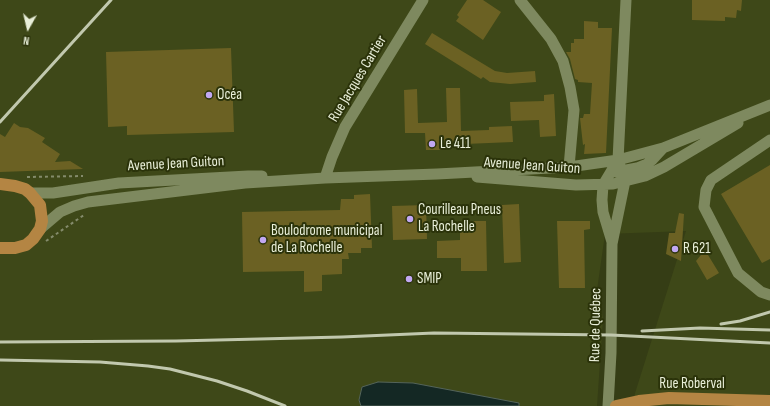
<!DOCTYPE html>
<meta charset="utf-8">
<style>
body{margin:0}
#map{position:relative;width:770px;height:406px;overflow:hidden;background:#353d15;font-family:"Sofia Sans Condensed",sans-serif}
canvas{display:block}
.north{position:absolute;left:8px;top:8px;width:40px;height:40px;-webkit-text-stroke:3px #2b330a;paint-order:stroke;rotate:188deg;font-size:11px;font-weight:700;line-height:16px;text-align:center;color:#e9efd9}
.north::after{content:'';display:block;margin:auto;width:14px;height:18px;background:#e9efd9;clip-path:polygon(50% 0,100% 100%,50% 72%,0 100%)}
</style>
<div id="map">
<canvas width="770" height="406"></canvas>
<div class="north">N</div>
</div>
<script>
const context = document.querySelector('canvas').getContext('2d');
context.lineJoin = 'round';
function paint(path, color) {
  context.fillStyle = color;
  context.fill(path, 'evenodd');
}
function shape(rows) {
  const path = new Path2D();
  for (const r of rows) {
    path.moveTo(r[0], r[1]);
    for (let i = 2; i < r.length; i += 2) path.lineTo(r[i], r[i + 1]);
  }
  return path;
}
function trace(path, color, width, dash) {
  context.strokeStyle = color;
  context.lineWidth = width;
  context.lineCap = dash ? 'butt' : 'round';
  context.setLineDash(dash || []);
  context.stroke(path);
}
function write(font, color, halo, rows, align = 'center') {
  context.font = font + ' "Sofia Sans Condensed",sans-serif';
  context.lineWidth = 4;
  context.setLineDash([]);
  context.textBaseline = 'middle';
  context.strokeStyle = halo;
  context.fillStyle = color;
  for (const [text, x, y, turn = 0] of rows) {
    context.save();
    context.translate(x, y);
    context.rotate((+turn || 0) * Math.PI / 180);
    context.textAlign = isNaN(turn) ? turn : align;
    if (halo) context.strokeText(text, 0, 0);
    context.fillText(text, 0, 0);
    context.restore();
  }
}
paint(shape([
 [0,0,770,0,770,406,631,406,686,231,605,234,597,290,603,318,597,406,0,406]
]), '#3e4818');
const water = shape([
 [378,382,413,383,519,403,519,406,361,406,359,400,362,387,378,382]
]);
paint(water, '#142824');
trace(water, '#54645a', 1);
paint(shape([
 [467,0,483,0,501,12,483,40,456,21,459,17,457,15],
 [692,0,742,0,741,11,737,10,736,18,725,17,725,21,692,20],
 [584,21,598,22,598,28,612,28,606,153,584,154,585,144,583,145,580,118,583,118,584,114,590,114,592,83,578,82,578,80,575,79,570,59,566,52,571,52,571,43,574,43,574,39,584,39],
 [432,33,495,71,507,73,535,71,536,82,510,84,490,82,483,77,481,79,425,44],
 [231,48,234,132,127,135,127,126,108,127,106,52],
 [446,88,460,88,461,131,489,130,489,127,512,126,513,142,441,145,441,150,426,150,425,133,405,133,404,90,417,89,418,123,447,122],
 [554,94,556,136,540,137,539,120,511,121,510,102,544,101,544,95],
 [14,123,20,127,28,128,45,138,42,142,60,154,55,162,70,161,83,169,0,172,0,134,5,137],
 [770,165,770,259,762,263,721,194],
 [370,194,372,248,361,248,361,253,348,253,349,259,342,259,342,274,322,275,322,291,304,292,304,271,243,272,242,212,340,210,341,199,354,199,354,195],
 [519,204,521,262,504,263,502,205],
 [426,205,427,239,393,240,392,206],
 [679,213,684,214,681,261,666,254,669,233,675,233],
 [460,221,486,221,487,271,461,271,461,258,437,258,437,241,460,240],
 [557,221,590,221,590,229,584,230,585,288,559,288],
 [705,250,719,273,707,280,696,261]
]), '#6b6123');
trace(shape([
 [27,177,83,176],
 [46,241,84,215]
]), '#848b6b', 2, [3, 3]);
trace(shape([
 [520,0,551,39,563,61,570,87,574,110,569,167],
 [770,140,711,180,706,190,704,207,738,273,761,292,770,295],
 [616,172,637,168,647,164,652,160,663,148],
 [477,177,576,185,613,184,645,176,664,167,738,123],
 [325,178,332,157,345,127,423,0],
 [30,193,53,193,119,183,248,176,262,176],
 [40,229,60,212,74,206,88,202,245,183,325,178,437,174,569,167,618,160,663,148,770,105],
 [612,242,603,212,602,200,603,185,618,160],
 [608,406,611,353,612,244,625,181,618,160,626,0]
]), '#7e895f', 11);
trace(shape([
 [0,184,15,186,25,189,30,193,40,205,42,221,40,229,33,239,26,245,15,248,0,248],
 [616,406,639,401,669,398,770,401]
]), '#b48543', 12);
trace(shape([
 [0,122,111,0],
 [721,324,740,321,770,312],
 [642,331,700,328,770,330],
 [0,342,176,341,342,337,434,333,611,335,770,343],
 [0,360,100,362,148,366,170,369,217,381,247,391,285,406]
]), '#c1c8ae', 3);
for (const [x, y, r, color] of [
 [209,95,4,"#c2a8f3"],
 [432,144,4,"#c2a8f3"],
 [410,219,4,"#c2a8f3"],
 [263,240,4,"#c2a8f3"],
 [675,249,4,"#c2a8f3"],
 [409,279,4,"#c2a8f3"]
]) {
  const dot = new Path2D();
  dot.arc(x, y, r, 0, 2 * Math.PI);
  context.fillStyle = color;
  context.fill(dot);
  trace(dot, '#2b330a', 1.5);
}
write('15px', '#e9efd9', '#2b330a', [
 ["Rue Jacques Cartier",358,79,-59],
 ["Avenue Jean Guiton",176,164,-3],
 ["Avenue Jean Guiton",532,166,4],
 ["Rue de Québec",596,325,-89],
 ["Rue Roberval",692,384]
]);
write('15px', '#e9efd9', '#2b330a', [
 ["Océa",217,95],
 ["Le 411",440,144],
 ["Courilleau Pneus",418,210],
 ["La Rochelle",418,227],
 ["Boulodrome municipal",271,231],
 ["de La Rochelle",271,248],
 ["R 621",683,249],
 ["SMIP",417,279]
], 'left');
</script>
